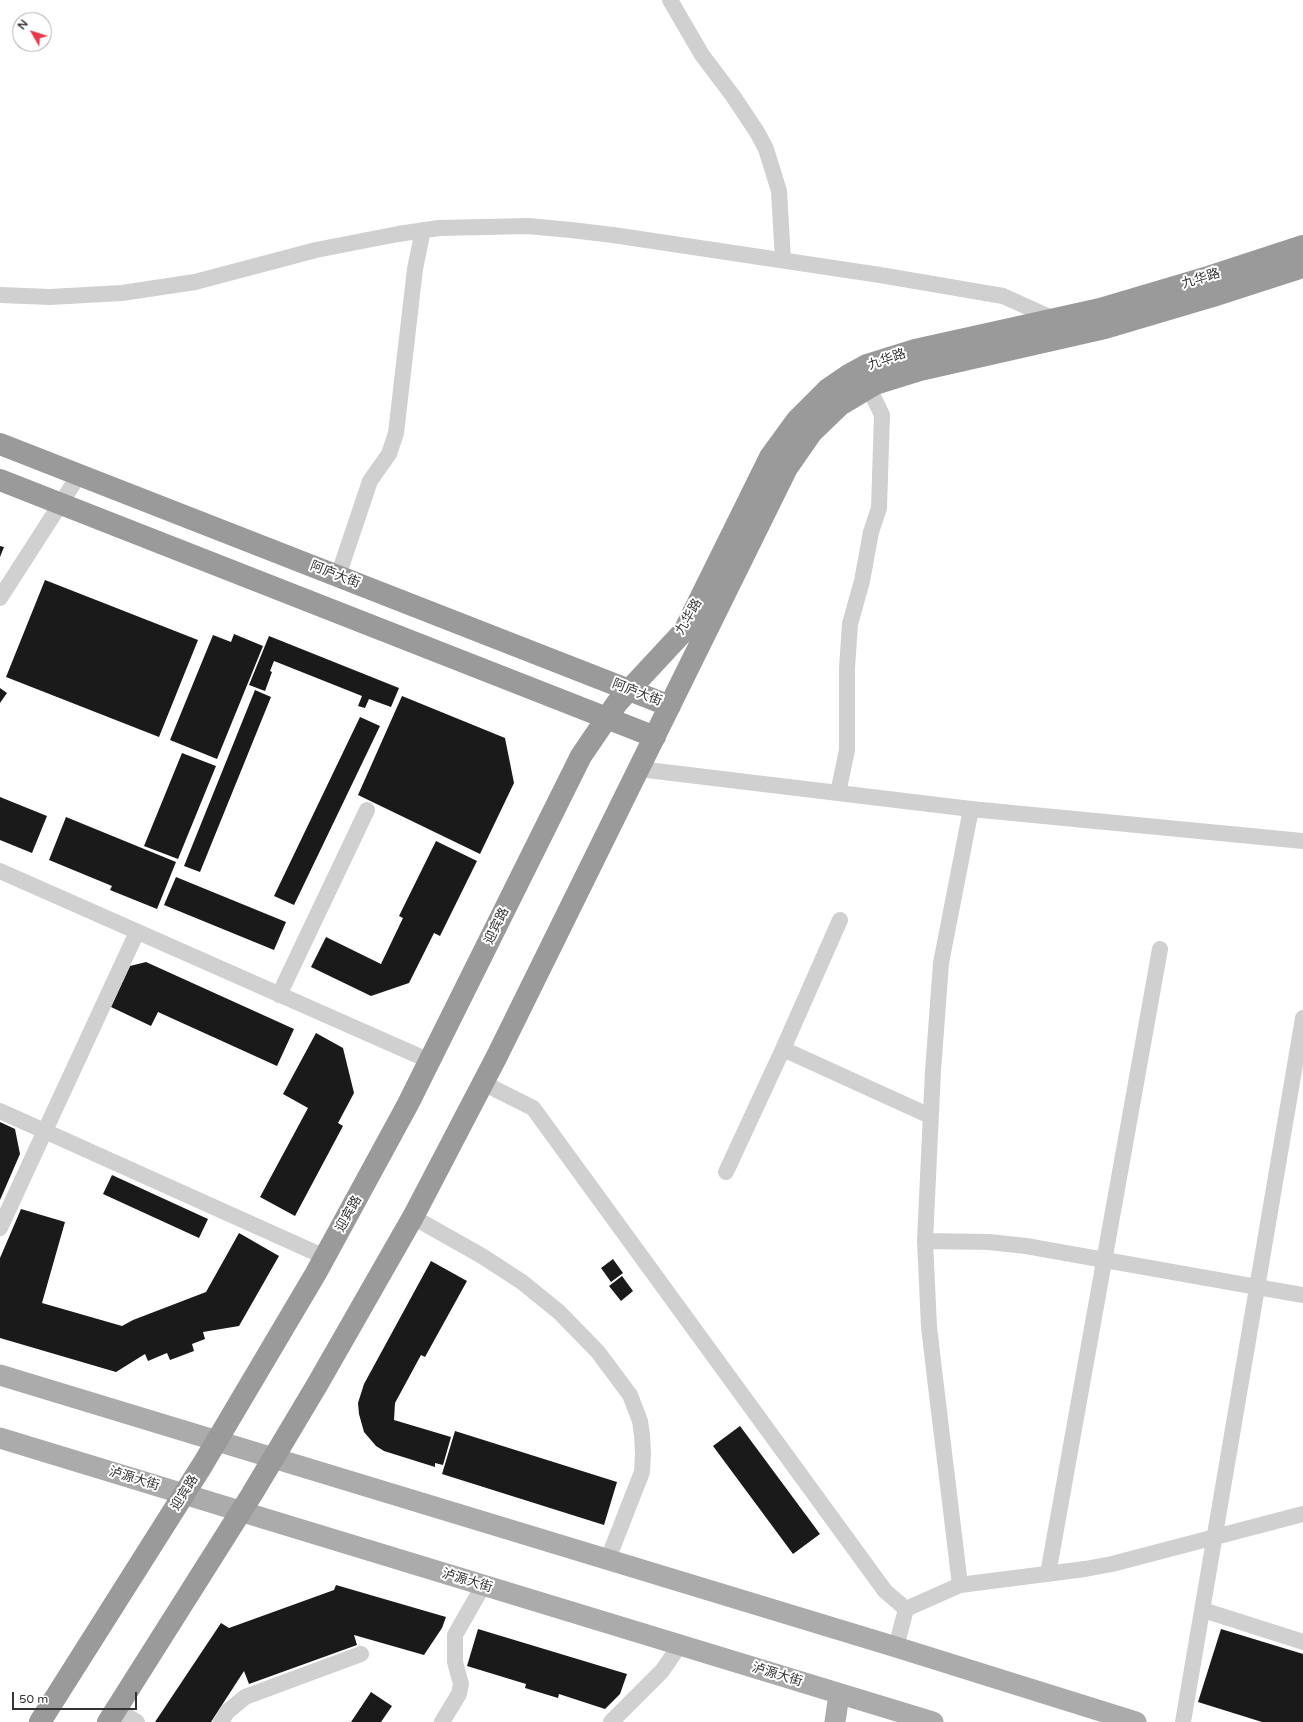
<!DOCTYPE html>
<meta charset="utf-8">
<style>
body{margin:0}
#map{position:relative;width:1303px;height:1722px;overflow:hidden;background:#fff;font-family:"Varela Round",sans-serif}
canvas{display:block}
.north{position:absolute;left:12px;top:12px;width:40px;height:40px;box-sizing:border-box;background:#fff;border:1px solid #adadad;border-radius:50%;rotate:309deg;font-size:11px;font-weight:700;line-height:16px;text-align:center;color:#333}
.north::after{content:'';display:block;margin:auto;width:14px;height:18px;background:#e63946;clip-path:polygon(50% 0,100% 100%,50% 72%,0 100%)}
.scale{position:absolute;left:12px;top:1692px;width:125px;height:18px;box-sizing:border-box;border:2px solid #333;border-top:0;padding-left:5px;font-size:12px;line-height:14px;white-space:nowrap;color:#333;-webkit-text-stroke:3px #fff;paint-order:stroke}
</style>
<div id="map">
<canvas width="1303" height="1722"></canvas>
<div class="north">N</div>
<div class="scale">50 m</div>
</div>
<script>
const context = document.querySelector('canvas').getContext('2d');
context.lineJoin = 'round';
function paint(path, color) {
  context.fillStyle = color;
  context.fill(path, 'evenodd');
}
function shape(rows) {
  const path = new Path2D();
  for (const r of rows) {
    path.moveTo(r[0], r[1]);
    for (let i = 2; i < r.length; i += 2) path.lineTo(r[i], r[i + 1]);
  }
  return path;
}
function trace(path, color, width, dash) {
  context.strokeStyle = color;
  context.lineWidth = width;
  context.lineCap = dash ? 'butt' : 'round';
  context.setLineDash(dash || []);
  context.stroke(path);
}
function write(font, color, halo, rows, align = 'center') {
  context.font = font + ' "Varela Round","Noto Sans SC",sans-serif';
  context.lineWidth = 4;
  context.setLineDash([]);
  context.textBaseline = 'middle';
  context.strokeStyle = halo;
  context.fillStyle = color;
  for (const [text, x, y, turn = 0] of rows) {
    context.save();
    context.translate(x, y);
    context.rotate((+turn || 0) * Math.PI / 180);
    context.textAlign = isNaN(turn) ? turn : align;
    if (halo) context.strokeText(text, 0, 0);
    context.fillText(text, 0, 0);
    context.restore();
  }
}
paint(shape([
 [0,546,4,547,0,557],
 [45,580,198,640,159,737,6,677],
 [234,634,263,646,217,759,170,740,213,635,231,642],
 [269,636,399,688,391,707,369,699,365,708,358,706,362,696,274,661,270,671,272,672,265,691,249,685],
 [0,688,7,693,0,703],
 [255,690,271,697,200,872,184,866],
 [402,696,505,738,514,783,480,854,358,795],
 [360,717,380,726,294,905,274,896],
 [182,753,216,766,178,859,144,846],
 [0,797,47,816,32,853,0,840],
 [66,817,176,862,157,909,110,890,112,886,49,860],
 [436,841,477,861,440,936,434,933,409,983,371,996,311,967,326,937,381,964,403,918,399,916],
 [176,877,286,922,274,950,164,905],
 [146,962,294,1029,277,1066,158,1012,151,1026,111,1007,130,966],
 [316,1033,343,1048,354,1093,338,1123,343,1126,295,1216,260,1197,308,1108,283,1094],
 [0,1122,15,1129,20,1154,0,1200],
 [112,1175,208,1219,199,1238,103,1194],
 [21,1209,65,1222,42,1303,122,1326,133,1320,206,1292,239,1233,279,1256,239,1326,203,1332,205,1339,192,1344,194,1351,170,1360,167,1353,148,1361,145,1354,116,1372,0,1338,0,1258],
 [613,1259,623,1273,611,1282,601,1268],
 [431,1261,467,1281,425,1357,421,1355,395,1403,394,1420,451,1437,443,1465,435,1463,435,1467,384,1451,376,1446,364,1432,359,1414,358,1403,364,1384],
 [622,1276,633,1291,621,1301,609,1286],
 [740,1426,820,1534,793,1554,713,1446],
 [455,1431,617,1482,604,1525,442,1474],
 [336,1585,446,1617,442,1628,424,1655,354,1635,357,1645,249,1684,244,1671,211,1722,155,1722,221,1623,229,1628,334,1590],
 [478,1629,627,1674,620,1694,605,1709,559,1694,558,1698,525,1688,526,1684,467,1666],
 [1221,1629,1303,1654,1303,1722,1262,1722,1198,1702],
 [371,1692,392,1706,381,1722,351,1722]
]), '#1a1a1a');
trace(shape([
 [670,0,702,55,733,96,757,132,766,149,779,191,783,260],
 [0,295,50,297,122,293,195,282,316,250,398,234,439,228,528,226,571,230,613,235,880,275,1003,296,1054,319],
 [338,576,370,481,389,454,396,433,415,269,423,230],
 [0,598,79,475],
 [639,769,971,809,1303,841],
 [838,793,847,750,847,668,850,624,862,581,871,532,879,508,882,415,869,388],
 [0,871,430,1061],
 [279,995,367,810],
 [783,1049,930,1116],
 [483,1083,533,1108,885,1591,906,1609],
 [0,1111,325,1257],
 [726,1172,783,1049,840,920],
 [413,1217,482,1256,522,1282,559,1312,598,1352,630,1395,640,1421,642,1435,643,1454,642,1472,608,1559],
 [0,1228,137,932],
 [925,1241,989,1242,1026,1246,1303,1295],
 [1048,1574,1160,949],
 [960,1585,935,1378,929,1327,925,1241,933,1071,941,963,971,809],
 [906,1609,960,1585,1085,1569,1112,1564,1303,1514],
 [1203,1610,1303,1642],
 [896,1647,906,1609],
 [116,1709,137,1722],
 [221,1722,227,1712,245,1697,361,1654],
 [442,1722,459,1694,461,1684,455,1662,455,1635,483,1586],
 [611,1722,662,1671,680,1645],
 [1183,1722,1303,1018]
]), '#d0d0d0', 16);
trace(shape([
 [0,1375,896,1647,1136,1722],
 [0,1438,933,1722],
 [835,1722,839,1694]
]), '#ababab', 21);
trace(shape([
 [0,444,670,706],
 [0,480,655,737],
 [40,1722,203,1464,316,1273,408,1104,581,756,617,703,684,631,770,457,797,420,828,389,847,376,867,365,915,350,1100,309,1208,277,1303,246],
 [108,1722,252,1494,317,1385,413,1217,496,1058,787,468,812,432,840,405,875,384,920,370,1105,328,1213,296,1303,267]
]), '#9a9a9a', 22);
write('13px', '#333', '#fff', [
 ["九华路",1201,279,-17],
 ["九华路",887,360,-19],
 ["阿庐大街",335,575,21],
 ["九华路",689,617,-60],
 ["阿庐大街",637,693,21],
 ["迎宾路",497,926,-64],
 ["迎宾路",349,1214,-61],
 ["泸源大街",134,1479,17],
 ["迎宾路",185,1493,-58],
 ["泸源大街",467,1581,17],
 ["泸源大街",777,1675,17]
]);
</script>
